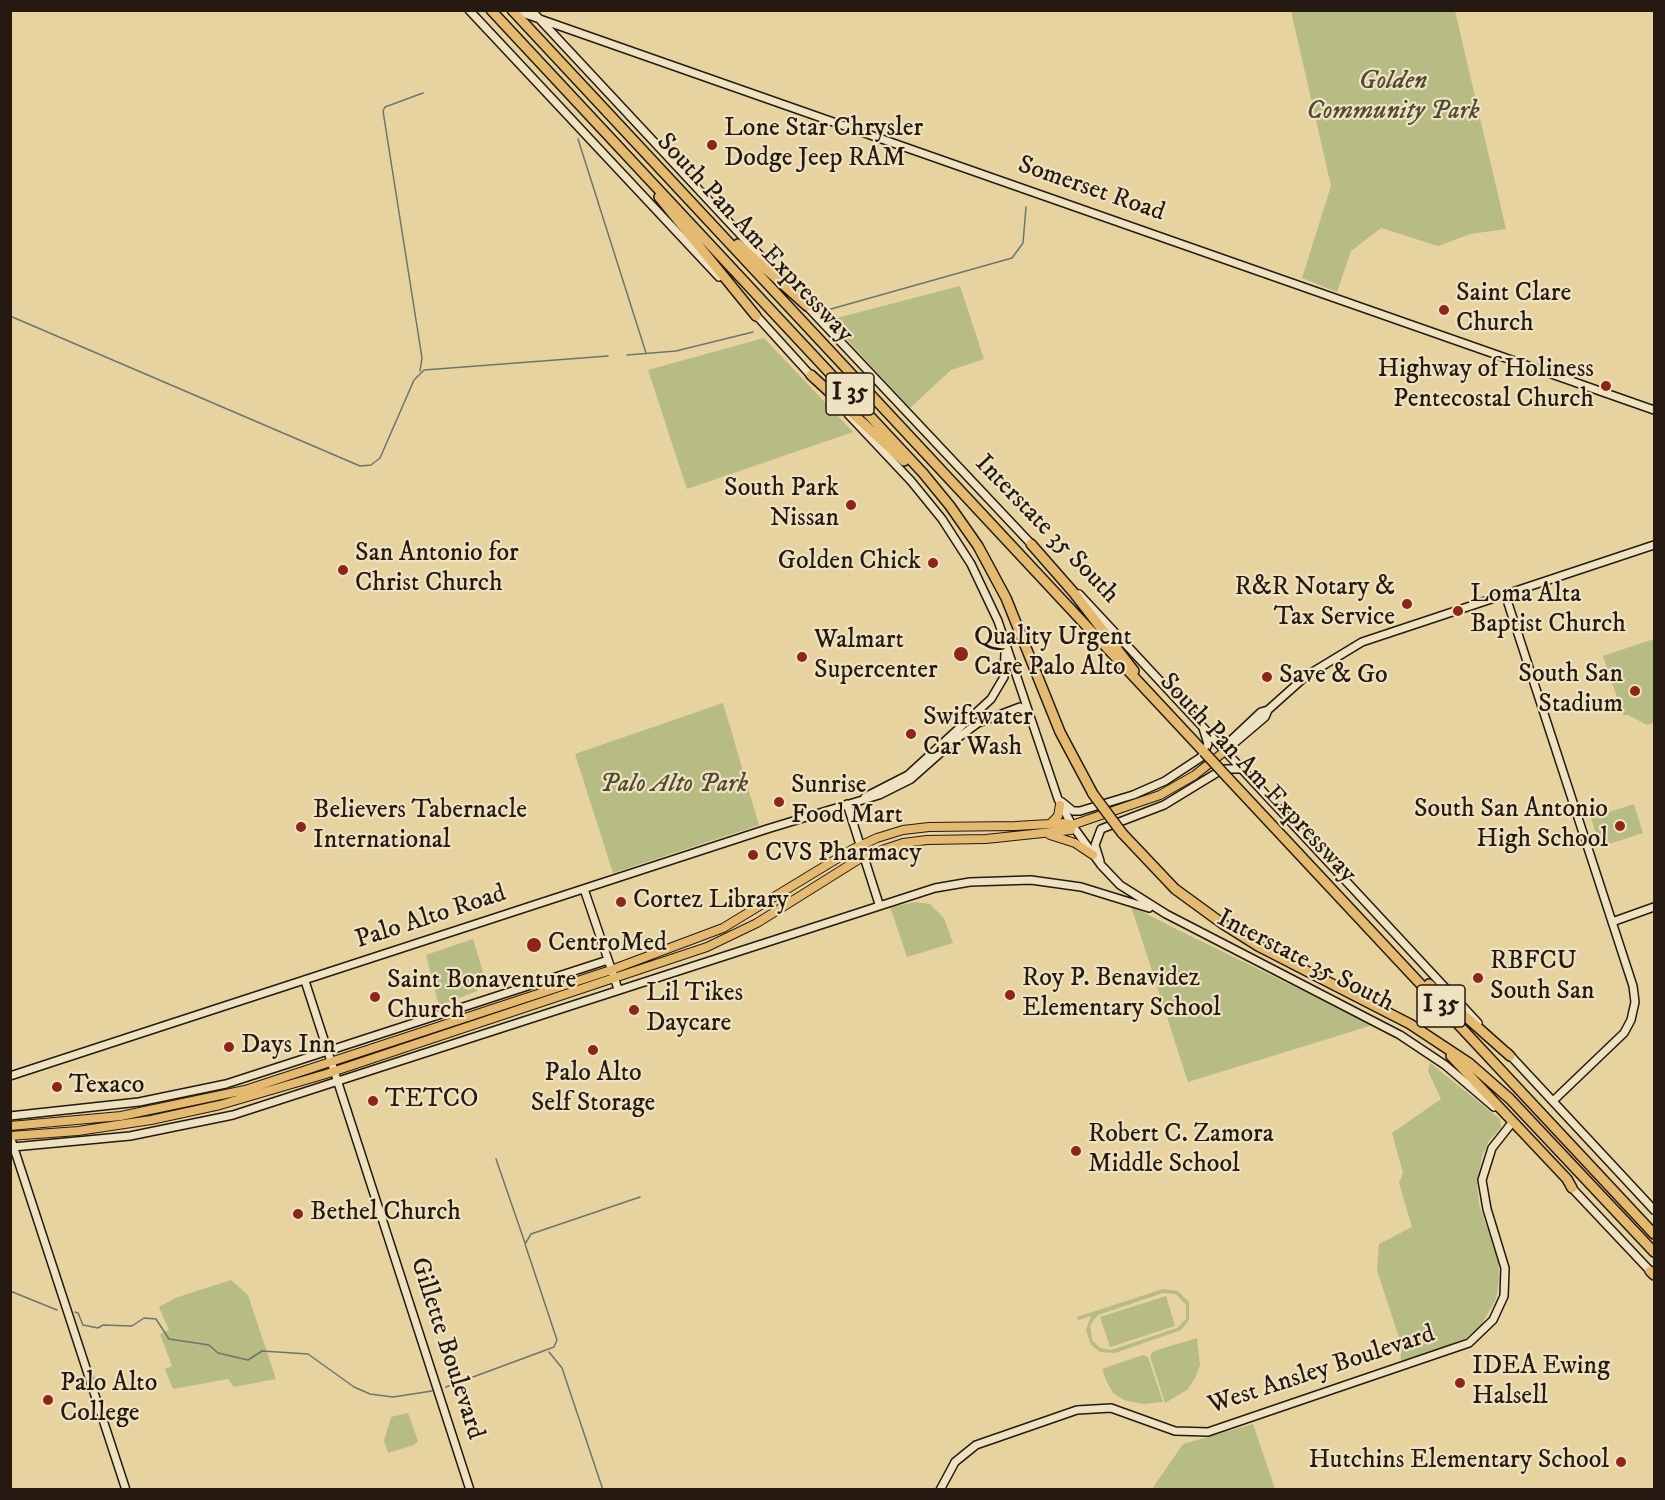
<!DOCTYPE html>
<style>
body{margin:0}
#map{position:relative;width:1665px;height:1500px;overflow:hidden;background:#e6d3a0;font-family:"IM FELL DW Pica",serif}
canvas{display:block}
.frame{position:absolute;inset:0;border:12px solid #261911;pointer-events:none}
</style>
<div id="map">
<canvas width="1665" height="1500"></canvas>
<div class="frame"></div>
</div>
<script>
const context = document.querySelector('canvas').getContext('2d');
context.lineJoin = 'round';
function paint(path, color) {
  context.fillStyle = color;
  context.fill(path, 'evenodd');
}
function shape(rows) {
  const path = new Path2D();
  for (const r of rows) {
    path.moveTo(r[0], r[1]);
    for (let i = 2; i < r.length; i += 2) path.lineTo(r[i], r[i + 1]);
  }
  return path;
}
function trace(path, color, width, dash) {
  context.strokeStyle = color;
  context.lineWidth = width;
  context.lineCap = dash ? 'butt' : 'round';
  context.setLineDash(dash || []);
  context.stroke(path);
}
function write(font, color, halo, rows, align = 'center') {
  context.font = font + ' "IM FELL DW Pica",serif';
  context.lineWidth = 4.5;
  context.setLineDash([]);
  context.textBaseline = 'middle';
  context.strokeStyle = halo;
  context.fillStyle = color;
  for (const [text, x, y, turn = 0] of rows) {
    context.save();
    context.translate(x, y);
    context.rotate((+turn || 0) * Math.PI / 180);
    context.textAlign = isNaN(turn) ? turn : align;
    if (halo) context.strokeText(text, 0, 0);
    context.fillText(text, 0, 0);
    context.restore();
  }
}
paint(shape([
 [1291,11,1455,11,1506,229,1470,234,1438,246,1381,228,1351,251,1337,292,1302,278,1331,186],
 [960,286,984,359,951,370,910,408,829,320],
 [764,338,853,432,687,489,648,370],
 [1654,639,1654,723,1647,725,1628,715,1623,715,1603,656],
 [723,703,759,825,613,873,575,754],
 [1634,804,1643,833,1600,847,1591,818],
 [916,902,930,904,944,918,953,943,907,957,890,907],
 [1131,906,1180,931,1373,1025,1188,1082],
 [473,939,484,975,477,991,439,1006,426,955],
 [1430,1063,1500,1119,1501,1127,1489,1141,1482,1156,1477,1184,1479,1204,1498,1261,1499,1279,1496,1299,1480,1327,1466,1338,1447,1346,1401,1361,1400,1341,1377,1270,1379,1244,1412,1227,1399,1183,1403,1173,1392,1133,1441,1099,1428,1071],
 [231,1280,248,1295,276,1379,234,1387,228,1379,173,1389,165,1369,172,1366,160,1334,169,1330,159,1307,175,1298],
 [1163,1289,1178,1291,1189,1302,1189,1320,1181,1330,1115,1353,1100,1352,1091,1345,1086,1330,1091,1316,1078,1320,1077,1317],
 [1163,1293,1176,1294,1186,1305,1186,1319,1177,1328,1111,1350,1100,1348,1092,1340,1090,1325,1098,1315],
 [1166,1296,1175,1326,1110,1347,1100,1317],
 [1197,1338,1200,1365,1195,1378,1187,1390,1165,1403,1150,1356,1154,1351],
 [1143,1355,1148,1357,1163,1402,1143,1404,1124,1400,1113,1393,1106,1380,1102,1369],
 [408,1413,418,1441,414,1445,388,1453,384,1441,391,1417],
 [1253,1424,1275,1489,1152,1489,1183,1444]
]), '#b6bc83');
trace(shape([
 [578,139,646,353],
 [831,309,1012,258,1023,243,1026,207],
 [10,316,360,466,371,465,380,458,414,380,424,370,608,356],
 [627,355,676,351,753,332],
 [420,371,422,358,383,111,385,107,423,93],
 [496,1159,525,1243],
 [10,1291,57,1310],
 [75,1312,78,1313,83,1325,98,1328,103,1325,132,1326,144,1318,156,1319,169,1339,209,1345,218,1353,248,1360,262,1351,308,1354,354,1387,370,1394,393,1397,432,1391],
 [549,1352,562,1368,603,1490],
 [446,1387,554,1347,557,1340,525,1244,531,1234,640,1197]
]), '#6a776f', 1.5);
const secondary = shape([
 [469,10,719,277],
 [514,10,1654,410],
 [531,10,781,278],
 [805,304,1034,547],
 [754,313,813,378],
 [848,414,911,481,942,519,971,564,998,621,1058,799,1072,825,1101,865,1120,885,1166,914,1400,1035,1445,1065,1494,1107],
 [1079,594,1478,1023],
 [1505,594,1633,986,1635,1002,1631,1020,1624,1033,1553,1101],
 [1225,751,1265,717,1268,710,1306,676,1362,642,1654,545],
 [1225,751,1226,745,1261,712,1268,710],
 [865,797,908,775,991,699,1004,677,1005,653],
 [1062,802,1073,811,1080,811,1133,795,1165,781,1203,756,1208,744,1203,728],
 [847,804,879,904],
 [1100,861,1095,845,1101,829,1164,805,1223,769,1241,769],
 [584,889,618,989],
 [1612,922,1654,907],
 [305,981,470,1490],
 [1507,1052,1654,1210],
 [10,1076,767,829,879,795,911,779,955,740,978,723,1020,707,1028,713],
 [10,1116,139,1102,226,1084,608,960],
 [10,1136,126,1490],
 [13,1147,130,1136,233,1115,935,888,970,882,1031,880,1081,887,1149,908],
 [1570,1186,1653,1274],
 [940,1490,955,1462,976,1445,1077,1410,1111,1408,1175,1431,1208,1432,1469,1343,1493,1320,1504,1296,1505,1268,1487,1209,1482,1180,1492,1148,1511,1124]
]);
const primary = shape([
 [1050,824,1058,816,1060,805],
 [1050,835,1075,843,1093,855],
 [10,1126,121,1116,245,1090,611,970,723,928,853,849,877,838,903,830,929,827,1015,826,1066,823,1072,825],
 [10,1136,78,1131,151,1120,220,1105,326,1074,707,947,757,923,864,856,903,843,927,840,986,839,1071,830,1072,825,1160,795,1195,775,1225,751]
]);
const highway = shape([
 [491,10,923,473,950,506,978,546,1006,598,1060,732,1093,794],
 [512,10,1204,752],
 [659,197,756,316],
 [738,244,807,306],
 [811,375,904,461],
 [1031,544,1074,593,1134,671],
 [1228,778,1654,1234],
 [1122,833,1175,889,1223,924,1258,946,1410,1024,1469,1063,1510,1099,1654,1252],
 [1429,984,1510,1056],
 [1451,1056,1567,1179,1572,1188],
 [1650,1271,1654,1275]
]);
trace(secondary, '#261911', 10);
trace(primary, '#261911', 10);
trace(highway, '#261911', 12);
trace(secondary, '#efe2c1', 7);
trace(primary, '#e3ba70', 8);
trace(highway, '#e3ba70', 9);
const highwayBridge = shape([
 [1204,752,1228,778],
 [1093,794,1122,833]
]);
trace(highwayBridge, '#261911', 12, []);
trace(highwayBridge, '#e3ba70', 9);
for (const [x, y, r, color] of [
 [712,145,6,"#8f2418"],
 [1444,310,6,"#8f2418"],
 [1606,386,6,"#8f2418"],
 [851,505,6,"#8f2418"],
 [933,563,6,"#8f2418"],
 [343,570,6,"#8f2418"],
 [1407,604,6,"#8f2418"],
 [1458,611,6,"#8f2418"],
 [961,654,8,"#8f2418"],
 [802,657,6,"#8f2418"],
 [1267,677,6,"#8f2418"],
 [1635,691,6,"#8f2418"],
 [911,734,6,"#8f2418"],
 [779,802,6,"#8f2418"],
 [1620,826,6,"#8f2418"],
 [301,827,6,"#8f2418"],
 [753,855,6,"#8f2418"],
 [621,902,6,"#8f2418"],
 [534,945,8,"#8f2418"],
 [1478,978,6,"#8f2418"],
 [1010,995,6,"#8f2418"],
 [375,997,6,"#8f2418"],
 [634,1010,6,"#8f2418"],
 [229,1047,6,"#8f2418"],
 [593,1050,6,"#8f2418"],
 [57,1087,6,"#8f2418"],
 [373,1101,6,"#8f2418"],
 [1076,1151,6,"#8f2418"],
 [298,1214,6,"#8f2418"],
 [1460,1383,6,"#8f2418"],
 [48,1400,6,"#8f2418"],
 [1621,1462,6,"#8f2418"]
]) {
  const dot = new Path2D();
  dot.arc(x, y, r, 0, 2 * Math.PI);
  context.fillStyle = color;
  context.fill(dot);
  trace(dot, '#efe2c1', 2);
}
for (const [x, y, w] of [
 [850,394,48],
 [1441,1006,48]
]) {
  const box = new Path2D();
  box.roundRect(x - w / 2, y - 21, w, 42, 4.5);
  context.fillStyle = '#efe2c1';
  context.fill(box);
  trace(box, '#261911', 1.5);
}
write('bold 24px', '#261911', null, [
 ["I 35",850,394],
 ["I 35",1441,1006]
]);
write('italic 26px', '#514a33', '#efe2c1', [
 ["Golden",1393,83],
 ["Community Park",1393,113],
 ["Palo Alto Park",674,786]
]);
write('26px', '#261911', '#efe2c1', [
 ["Lone Star Chrysler",724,130],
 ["Dodge Jeep RAM",724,160],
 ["Saint Clare",1456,295],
 ["Church",1456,325],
 ["Highway of Holiness",1594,371,"right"],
 ["Pentecostal Church",1594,401,"right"],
 ["South Park",839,490,"right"],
 ["Nissan",839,520,"right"],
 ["San Antonio for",355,555],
 ["Christ Church",355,585],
 ["Golden Chick",921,563,"right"],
 ["R&R Notary &",1395,589,"right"],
 ["Tax Service",1395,619,"right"],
 ["Loma Alta",1470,596],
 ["Baptist Church",1470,626],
 ["Quality Urgent",974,639],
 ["Care Palo Alto",974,669],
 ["Walmart",814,642],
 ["Supercenter",814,672],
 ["South San",1623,676,"right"],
 ["Stadium",1623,706,"right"],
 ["Save & Go",1279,677],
 ["Swiftwater",923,719],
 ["Car Wash",923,749],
 ["Sunrise",791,787],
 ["Food Mart",791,817],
 ["South San Antonio",1608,811,"right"],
 ["High School",1608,841,"right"],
 ["Believers Tabernacle",313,812],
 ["International",313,842],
 ["CVS Pharmacy",765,855],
 ["Cortez Library",633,902],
 ["CentroMed",548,945],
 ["RBFCU",1490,963],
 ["South San",1490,993],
 ["Roy P. Benavidez",1022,980],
 ["Elementary School",1022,1010],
 ["Saint Bonaventure",387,982],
 ["Church",387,1012],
 ["Lil Tikes",646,995],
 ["Daycare",646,1025],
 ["Days Inn",241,1047],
 ["Palo Alto",593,1075,"center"],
 ["Self Storage",593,1105,"center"],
 ["Texaco",69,1087],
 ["TETCO",385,1101],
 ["Robert C. Zamora",1088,1136],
 ["Middle School",1088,1166],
 ["Bethel Church",310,1214],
 ["IDEA Ewing",1472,1368],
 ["Halsell",1472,1398],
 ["Palo Alto",60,1385],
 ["College",60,1415],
 ["Hutchins Elementary School",1609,1462,"right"]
], 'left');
write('26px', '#261911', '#efe2c1', [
 ["Somerset Road",1091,190,19],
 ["South Pan Am Expressway",754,239,47],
 ["Interstate 35 South",1046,530,46],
 ["South Pan Am Expressway",1257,779,47],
 ["Palo Alto Road",431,918,-18],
 ["Interstate 35 South",1305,962,27],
 ["Gillette Boulevard",446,1349,72],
 ["West Ansley Boulevard",1322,1371,-18]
]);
</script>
